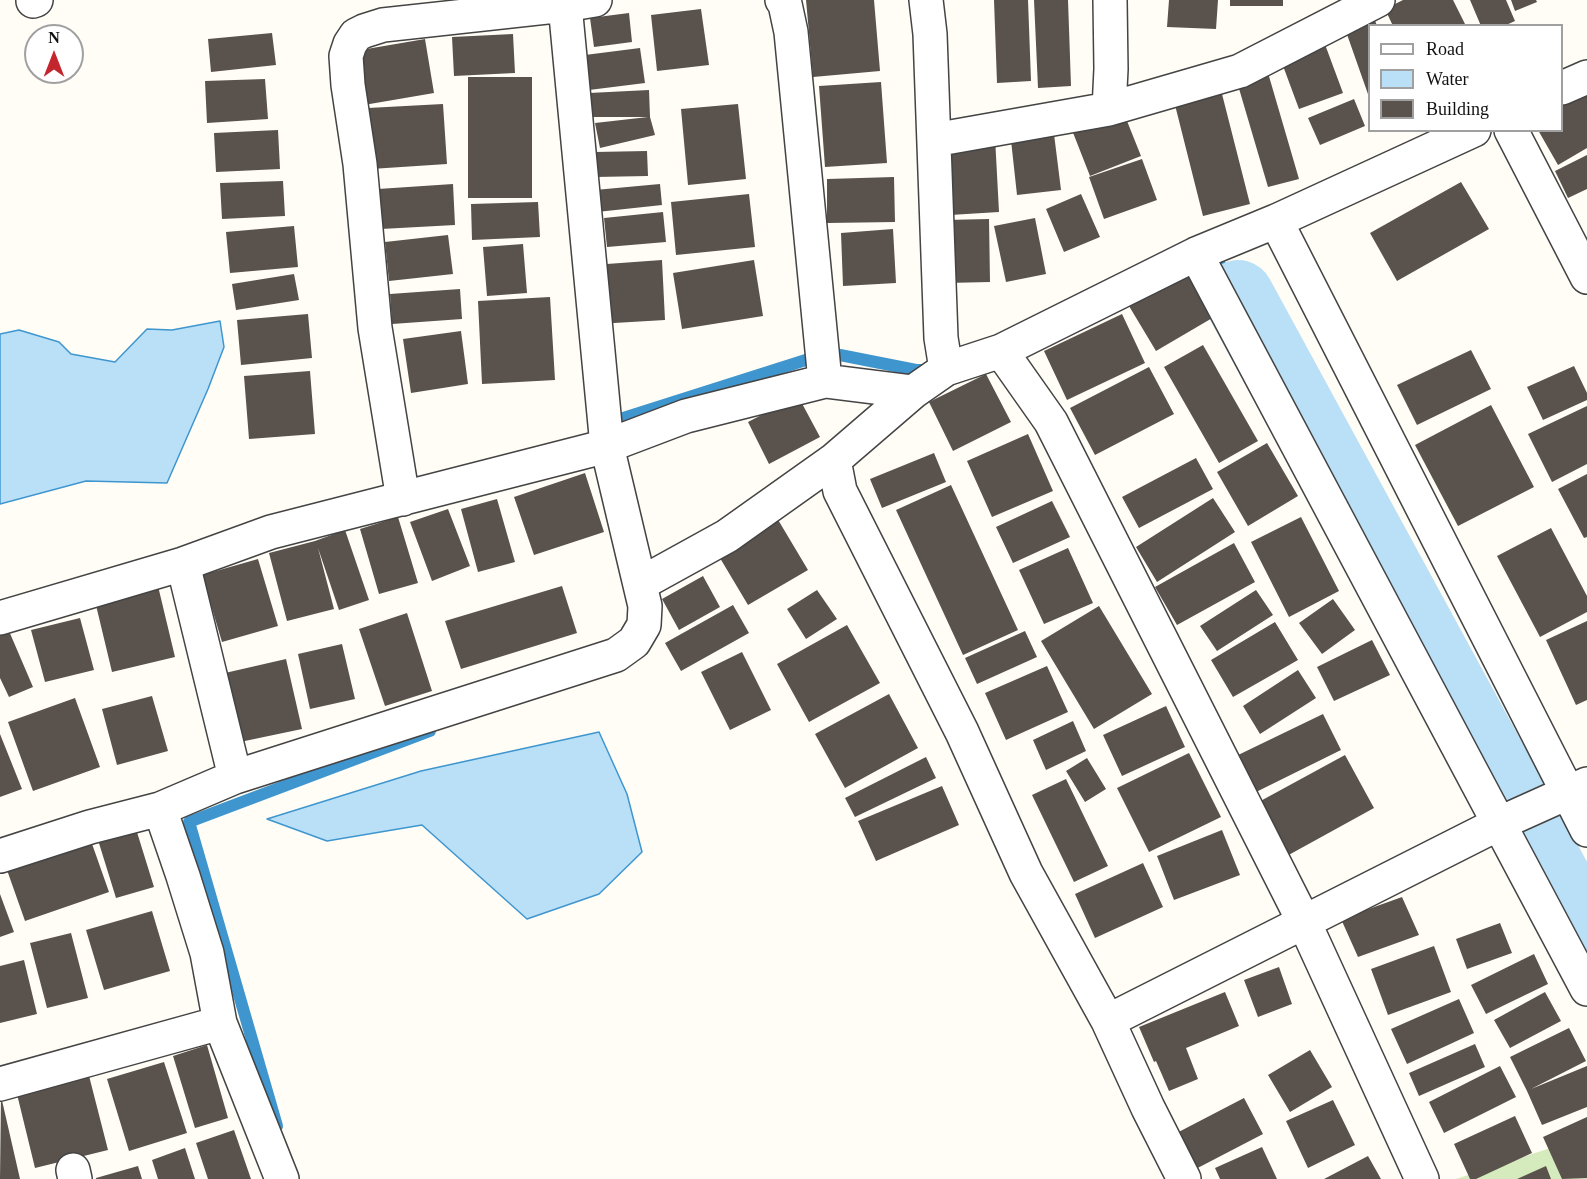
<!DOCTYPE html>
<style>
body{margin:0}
#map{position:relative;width:1587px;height:1179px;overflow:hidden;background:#fffdf5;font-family:Georgia,serif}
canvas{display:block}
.legend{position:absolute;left:1368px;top:24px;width:195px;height:108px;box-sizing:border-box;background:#fff;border:2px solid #a0a0a0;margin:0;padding:8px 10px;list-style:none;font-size:18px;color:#111}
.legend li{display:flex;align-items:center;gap:12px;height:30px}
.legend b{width:30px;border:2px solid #a0a0a0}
.north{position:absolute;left:24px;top:24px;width:60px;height:60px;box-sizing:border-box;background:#fff;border:2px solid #a0a0a0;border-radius:50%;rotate:0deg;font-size:16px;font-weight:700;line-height:24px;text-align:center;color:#111}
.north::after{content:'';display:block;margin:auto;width:21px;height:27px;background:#c4262e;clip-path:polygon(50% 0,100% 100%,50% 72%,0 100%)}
</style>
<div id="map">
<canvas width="1587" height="1179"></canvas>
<ul class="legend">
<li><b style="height:8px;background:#fff"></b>Road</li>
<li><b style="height:16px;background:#b9e0f7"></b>Water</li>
<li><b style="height:16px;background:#5a524d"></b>Building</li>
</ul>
<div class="north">N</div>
</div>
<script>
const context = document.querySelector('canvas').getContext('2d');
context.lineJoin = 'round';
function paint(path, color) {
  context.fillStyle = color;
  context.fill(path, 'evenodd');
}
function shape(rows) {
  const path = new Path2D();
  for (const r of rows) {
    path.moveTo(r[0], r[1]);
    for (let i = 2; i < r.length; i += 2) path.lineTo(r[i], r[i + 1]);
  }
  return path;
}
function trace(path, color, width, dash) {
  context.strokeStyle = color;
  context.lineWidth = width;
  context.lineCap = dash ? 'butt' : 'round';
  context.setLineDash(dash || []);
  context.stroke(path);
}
paint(shape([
 [1587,1136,1587,1179,1456,1179]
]), '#d5ebbd');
const water = shape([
 [220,321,224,347,208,389,167,483,86,481,0,504,0,334,19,330,59,342,71,354,115,362,147,329,172,330,220,321],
 [599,732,627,794,642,852,599,894,527,919,422,825,327,841,267,819,421,771,599,732]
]);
paint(water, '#b9e0f7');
trace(water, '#3f96cf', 1.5);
trace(shape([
 [1214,255,1238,296],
 [840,355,916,370,930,370],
 [617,420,812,358],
 [277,1126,189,822,430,731]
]), '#3f96cf', 12);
trace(shape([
 [1238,296,1587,937]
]), '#b9e0f7', 72);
paint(shape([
 [806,0,874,0,880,71,813,77],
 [994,0,1028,0,1031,81,997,83],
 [1034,0,1068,0,1071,86,1038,88],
 [1169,0,1218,0,1216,29,1167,27],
 [1230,0,1283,0,1283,6,1230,6],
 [1403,0,1453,0,1466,26,1393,26,1385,9],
 [1470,0,1506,0,1515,21,1504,26,1481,26],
 [1511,0,1536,0,1537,2,1515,11],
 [701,9,709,65,657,71,651,15],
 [1372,12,1377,26,1370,26,1369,97,1343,23],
 [629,13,632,42,594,47,590,18],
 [272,33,276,65,211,72,208,39],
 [513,34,515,73,454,76,452,37],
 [425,39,434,93,358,106,349,52],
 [1323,39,1343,93,1299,109,1279,55],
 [640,48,645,83,589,90,585,55],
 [1266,66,1299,179,1268,187,1235,75],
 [468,77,532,77,532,198,468,198],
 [265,79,268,119,207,123,205,81],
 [881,82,887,163,825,167,819,86],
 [1587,83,1587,148,1558,165,1538,130,1562,130,1562,98],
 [649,90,650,117,655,135,600,148,595,123,648,117,590,117,589,93],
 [1222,94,1250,204,1203,216,1175,105],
 [1354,99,1365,126,1320,145,1308,118],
 [443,104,447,164,371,169,368,108],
 [738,104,746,179,688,185,681,109],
 [1121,106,1141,156,1090,176,1070,125],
 [1053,126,1061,190,1017,195,1010,131],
 [278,130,280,169,216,172,214,133],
 [995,137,999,212,950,215,946,140],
 [647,151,648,176,595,177,595,152],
 [1587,155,1587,189,1568,198,1555,171],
 [1142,159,1157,200,1104,219,1089,177],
 [894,177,895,222,827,223,827,179],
 [283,181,285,216,222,219,220,183],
 [1461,182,1489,229,1397,281,1370,233],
 [453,184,455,225,381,229,378,189],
 [660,184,662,205,597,212,595,190],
 [749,194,755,247,676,255,671,202],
 [1081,194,1100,237,1064,252,1046,209],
 [538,202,540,237,472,240,471,204],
 [663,212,666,242,607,247,604,218],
 [1035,218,1046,274,1006,282,994,226],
 [989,219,990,282,946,283,945,220],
 [294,226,298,267,230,273,226,232],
 [893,229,896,283,843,286,841,233],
 [448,235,453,274,389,281,385,242],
 [523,244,527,293,487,296,483,247],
 [662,260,665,320,597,324,593,265],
 [754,260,763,316,682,329,673,273],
 [1185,267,1214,317,1156,351,1126,301],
 [294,274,299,300,236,310,232,284],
 [460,289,462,319,392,324,390,294],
 [550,297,555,380,482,384,478,301],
 [308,314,312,358,241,365,237,320],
 [1122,314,1145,363,1067,400,1044,351],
 [461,331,468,384,411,393,403,339],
 [1203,345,1258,441,1219,463,1164,367],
 [1471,350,1491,389,1417,425,1397,385],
 [1574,366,1587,393,1587,400,1543,420,1527,387],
 [1149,367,1174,414,1095,455,1070,408],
 [310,371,315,434,249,439,244,376],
 [986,374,1011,422,953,451,929,402],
 [798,396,820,437,769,464,748,422],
 [1491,405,1534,487,1458,526,1415,445],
 [1587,406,1587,464,1552,482,1528,434],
 [1028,434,1053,491,992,517,967,461],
 [1267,443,1298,496,1248,526,1217,472],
 [934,453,946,482,882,508,870,479],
 [1196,458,1213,489,1139,528,1122,497],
 [585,473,604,532,534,555,514,497],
 [1587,474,1587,537,1584,538,1558,489],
 [951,485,1018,630,963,655,896,510],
 [1213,498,1235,532,1157,582,1136,547],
 [497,499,515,562,478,572,461,509],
 [1052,501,1070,537,1013,563,996,527],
 [448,509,470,566,432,581,410,522],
 [398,517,418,583,379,594,360,529],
 [1301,517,1339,591,1289,617,1251,542],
 [777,518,808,570,748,605,717,553],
 [1551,528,1587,596,1587,612,1540,637,1497,556],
 [345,530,369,600,339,610,318,548,334,609,287,621,269,553,315,541],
 [1234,543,1255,582,1177,625,1155,587],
 [1068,548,1093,603,1044,624,1019,570],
 [258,559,278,626,222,642,202,575],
 [703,576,720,607,679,630,662,599],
 [158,586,175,657,112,672,95,601],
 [562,586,577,633,461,669,445,621],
 [817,590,837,619,806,639,787,609],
 [1256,590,1273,615,1217,651,1200,626],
 [1333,599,1355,630,1322,654,1299,623],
 [733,605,749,633,681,671,665,643],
 [1099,606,1152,694,1094,729,1041,641],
 [407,613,432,691,385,706,359,629],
 [80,618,94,670,45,682,31,630],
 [1587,621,1587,700,1576,705,1546,640],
 [1275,622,1298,660,1233,697,1211,660],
 [847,625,880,683,809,722,777,664],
 [9,631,33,687,9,697,0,678,0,635],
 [1025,631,1037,657,977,684,965,658],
 [1372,640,1390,675,1334,701,1317,667],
 [342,644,355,699,310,709,298,654],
 [742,652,771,710,730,730,701,672],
 [286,659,302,729,240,742,225,673],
 [1047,666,1068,712,1006,740,985,693],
 [1298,670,1316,698,1260,734,1243,706],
 [889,694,918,748,845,788,815,734],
 [152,696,168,751,117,765,102,709],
 [75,698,100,767,33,791,8,722],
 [1166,706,1185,747,1122,776,1103,735],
 [1323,714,1341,750,1252,794,1234,757],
 [1073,721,1086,751,1046,770,1033,740],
 [0,734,22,789,0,797],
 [1189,753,1221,817,1149,852,1117,788],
 [1345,755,1374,808,1285,857,1255,804],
 [926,757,936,778,855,817,845,798],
 [1087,758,1106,789,1085,802,1066,771],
 [1066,779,1108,866,1074,882,1032,795],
 [942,786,959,825,876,861,858,821],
 [136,829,154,887,116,898,98,840],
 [1222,830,1240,875,1174,900,1157,856],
 [91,841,109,892,25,921,7,870],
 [1143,863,1163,907,1095,938,1075,894],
 [0,894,14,932,0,937],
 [1402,897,1419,935,1358,957,1341,919],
 [152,911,170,971,104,990,86,930],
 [1500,923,1512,953,1467,969,1456,939],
 [71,933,88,998,47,1008,30,943],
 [1434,946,1451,992,1388,1015,1371,969],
 [1534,954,1548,984,1486,1014,1471,985],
 [24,960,37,1014,0,1023,0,966],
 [1279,967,1292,1004,1258,1017,1244,980],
 [1225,992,1239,1026,1186,1048,1198,1079,1169,1091,1156,1061,1154,1062,1139,1027],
 [1545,992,1561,1021,1510,1048,1494,1020],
 [1459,999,1474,1033,1407,1064,1391,1029],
 [1569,1028,1586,1061,1531,1089,1587,1066,1587,1107,1542,1125,1527,1091,1510,1057],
 [1475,1044,1485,1067,1419,1096,1409,1073],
 [207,1045,228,1118,195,1128,173,1056],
 [1310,1050,1332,1087,1290,1112,1268,1075],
 [164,1062,187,1133,129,1151,107,1079],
 [1500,1066,1516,1097,1444,1133,1429,1102],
 [87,1068,108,1150,35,1168,15,1086],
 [1,1096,20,1179,0,1179],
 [1244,1098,1263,1134,1188,1173,1169,1137],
 [1333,1100,1355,1145,1308,1168,1286,1121],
 [1515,1116,1532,1153,1476,1179,1470,1179,1454,1144],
 [1587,1117,1587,1178,1562,1179,1543,1137],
 [234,1130,251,1179,208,1179,196,1143],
 [1262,1147,1277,1179,1220,1179,1215,1168],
 [185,1148,195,1179,158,1179,152,1160],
 [1368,1156,1381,1179,1324,1179],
 [138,1166,142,1179,96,1179,96,1178],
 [1546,1166,1551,1179,1517,1179]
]), '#5a524d');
const minor = shape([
 [782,0,785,4,791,32,825,381],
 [926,0,930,34,941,338,946,369],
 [33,1,36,0],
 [1562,88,1587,77],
 [1109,109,1111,69,1110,0],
 [1511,130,1587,277],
 [934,140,1109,109,1240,71,1378,0],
 [1276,221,1587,830],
 [1196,254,1587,989],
 [1001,351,1051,422,1304,922,1422,1179],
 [834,460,840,491,962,732,1026,873,1108,1021,1148,1108,1184,1179],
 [403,499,375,328,360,164,348,85,346,56,350,44,356,35,364,31,383,25,565,5,595,0],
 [183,564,235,777],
 [640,584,727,536,834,460,913,392],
 [0,618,183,564,271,532,607,446,686,416,825,381,913,392,946,369,1001,351,1196,254,1276,221,1474,130],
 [160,809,183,876,207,953,220,1023,282,1179],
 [0,856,90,827,160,809,235,777,616,655,634,642,644,625,645,606,607,446,565,5],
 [1108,1021,1498,824,1587,784],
 [0,1084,220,1023],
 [73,1170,75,1179]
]);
trace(minor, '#444', 36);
trace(minor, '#fff', 33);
</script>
